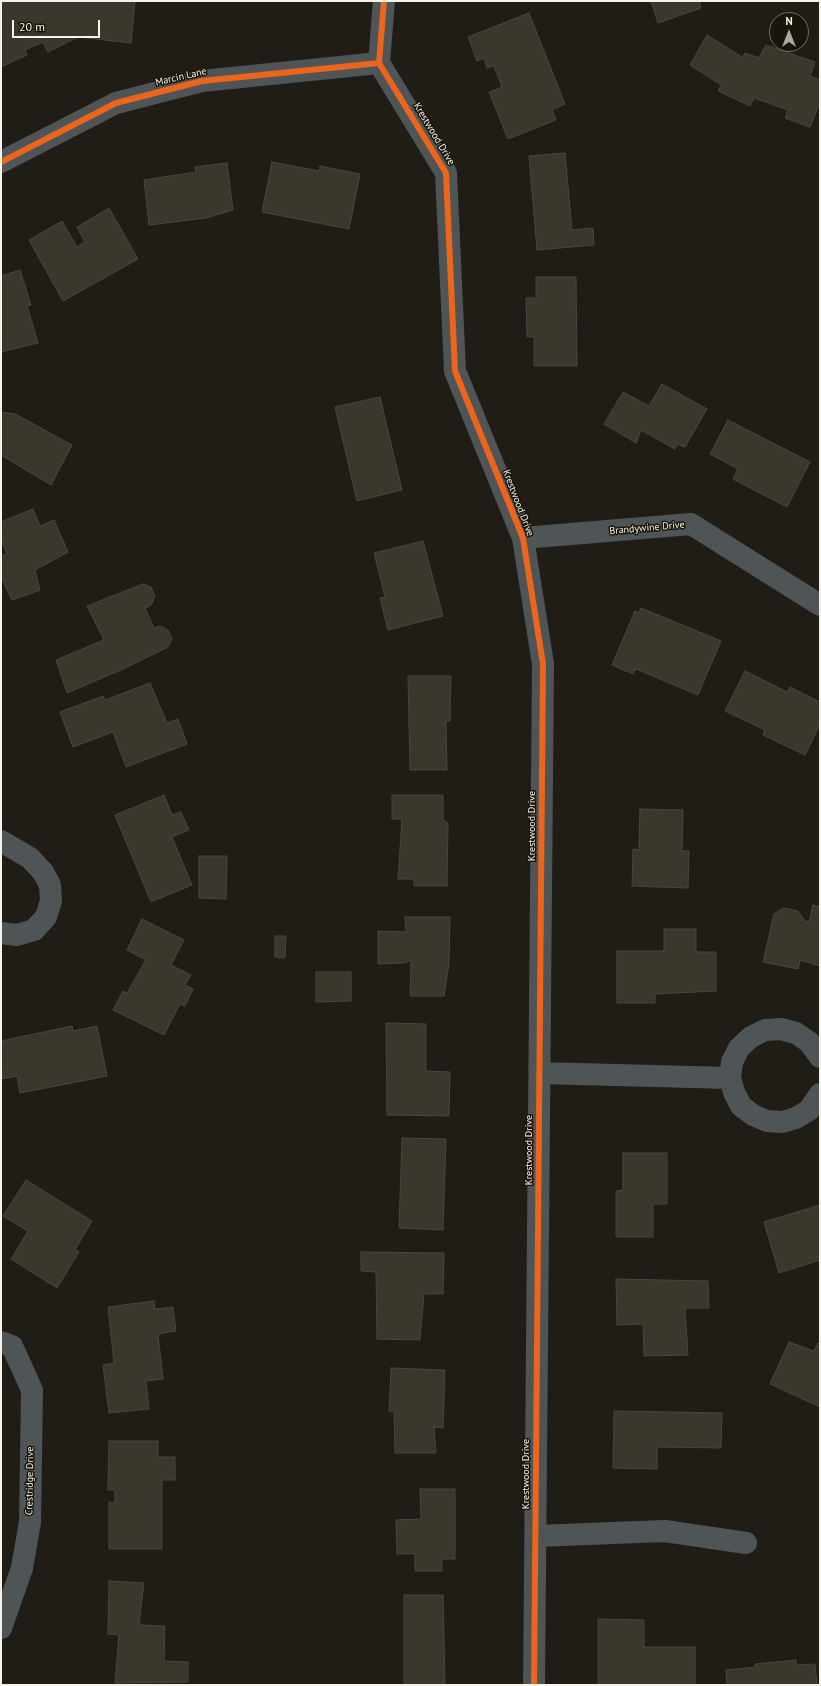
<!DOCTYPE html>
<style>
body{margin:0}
#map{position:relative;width:821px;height:1686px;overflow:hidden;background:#201d16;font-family:"PT Sans",sans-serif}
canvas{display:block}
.frame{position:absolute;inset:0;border:2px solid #f5f3eb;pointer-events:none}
.north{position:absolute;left:769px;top:12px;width:40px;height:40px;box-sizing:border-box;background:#1a150a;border:1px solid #726e64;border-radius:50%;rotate:0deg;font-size:11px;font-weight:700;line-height:16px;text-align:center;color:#f5f3eb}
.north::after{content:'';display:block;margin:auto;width:14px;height:18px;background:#aaa8a0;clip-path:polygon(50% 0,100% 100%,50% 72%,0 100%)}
.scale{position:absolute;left:12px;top:20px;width:88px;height:18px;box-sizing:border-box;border:2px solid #f5f3eb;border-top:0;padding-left:5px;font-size:12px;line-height:14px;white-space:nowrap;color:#f5f3eb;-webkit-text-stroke:3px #1a150a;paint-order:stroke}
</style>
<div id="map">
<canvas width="821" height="1686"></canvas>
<div class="frame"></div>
<div class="north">N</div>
<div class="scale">20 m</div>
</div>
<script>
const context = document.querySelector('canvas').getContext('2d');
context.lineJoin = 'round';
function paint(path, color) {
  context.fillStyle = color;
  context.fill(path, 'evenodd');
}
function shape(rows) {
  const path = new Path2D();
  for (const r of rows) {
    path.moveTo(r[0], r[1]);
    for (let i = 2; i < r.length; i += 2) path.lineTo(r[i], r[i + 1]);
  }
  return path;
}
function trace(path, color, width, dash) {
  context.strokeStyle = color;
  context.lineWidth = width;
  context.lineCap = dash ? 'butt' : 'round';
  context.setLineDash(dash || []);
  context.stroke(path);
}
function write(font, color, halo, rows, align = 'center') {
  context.font = font + ' "PT Sans",sans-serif';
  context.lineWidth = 3;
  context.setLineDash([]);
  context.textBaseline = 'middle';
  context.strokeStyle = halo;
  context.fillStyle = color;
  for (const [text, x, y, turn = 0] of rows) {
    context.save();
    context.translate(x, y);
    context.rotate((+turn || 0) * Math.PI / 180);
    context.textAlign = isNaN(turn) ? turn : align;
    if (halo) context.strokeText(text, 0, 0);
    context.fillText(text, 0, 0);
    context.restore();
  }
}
const building = shape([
 [1,1,135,1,131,43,78,37,48,52,43,42,25,50,27,55,1,67,1,1],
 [651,1,699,1,701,8,658,23,651,1],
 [529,13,565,104,552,110,556,120,508,139,489,92,502,87,494,66,487,68,484,58,477,61,468,37,529,13],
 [707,35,742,57,745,53,759,58,766,45,815,62,810,76,820,80,820,103,810,127,785,118,788,110,754,98,750,106,718,91,721,85,690,65,707,35],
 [565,153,572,230,593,228,594,245,537,250,529,156,565,153],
 [272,162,319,171,320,166,360,174,349,229,262,212,272,162],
 [227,163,233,210,206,218,149,225,144,180,196,172,195,167,227,163],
 [109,208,138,259,63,301,29,240,62,221,77,247,85,242,77,227,109,208],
 [20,270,31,305,27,306,38,343,1,352,1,276,20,270],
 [536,277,576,277,577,366,534,366,534,337,527,337,526,298,536,298,536,277],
 [662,384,707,409,685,447,677,444,675,449,641,430,636,443,604,424,623,392,649,406,662,384],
 [380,397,402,490,357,501,335,407,380,397],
 [1,412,15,414,72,445,51,485,1,455,1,412],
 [728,420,810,462,787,507,733,479,738,469,710,454,728,420],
 [33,509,40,526,54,520,68,552,35,570,40,590,12,600,1,577,1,556,7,554,1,540,1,522,33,509],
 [423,541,443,616,388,630,380,598,385,597,374,553,423,541],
 [143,584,151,587,155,597,151,605,145,608,154,628,160,626,168,630,172,639,168,647,123,669,67,693,56,660,104,640,87,606,143,584],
 [641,608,721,641,698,695,636,669,633,674,612,665,635,611,639,613,641,608],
 [745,671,787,692,790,687,820,702,820,724,805,755,763,735,765,730,725,711,745,671],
 [408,676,451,676,450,721,446,721,447,770,410,770,408,676],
 [150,683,167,723,178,719,187,744,126,767,113,732,73,747,60,712,103,696,105,700,150,683],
 [164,795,172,815,181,812,189,830,172,837,192,885,151,902,115,815,164,795],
 [392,795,443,795,443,820,448,823,447,886,414,886,414,879,398,879,402,819,392,819,392,795],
 [640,809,683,810,682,851,689,851,688,888,632,886,633,849,639,850,640,809],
 [199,856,227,856,226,899,199,898,199,856],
 [813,905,820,907,820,966,800,960,798,969,763,962,774,914,783,908,798,911,805,921,809,922,813,905],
 [405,917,450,917,449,964,444,996,410,996,411,960,404,963,378,964,378,931,406,932,405,917],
 [142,919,184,940,171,965,191,975,185,985,193,989,185,1006,180,1004,164,1035,113,1010,123,991,127,993,146,960,127,950,142,919],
 [664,929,696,929,696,952,716,952,716,991,655,994,655,1003,617,1003,617,951,664,951,664,929],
 [275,936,286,936,285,958,275,957,275,936],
 [316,972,351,972,351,1001,316,1002,316,972],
 [386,1023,426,1024,426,1071,450,1072,449,1116,387,1115,386,1023],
 [72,1026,73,1031,97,1026,107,1076,20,1093,17,1076,2,1079,1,1041,72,1026],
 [402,1138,446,1139,443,1230,399,1228,402,1138],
 [623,1153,667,1153,667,1204,653,1204,653,1237,616,1237,616,1191,623,1190,623,1153],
 [26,1180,92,1221,75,1250,79,1252,57,1288,11,1259,28,1231,3,1216,26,1180],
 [820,1205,820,1260,779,1273,764,1222,820,1205],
 [361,1252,444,1253,443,1294,424,1294,420,1340,377,1339,376,1272,361,1271,361,1252],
 [616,1279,708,1281,709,1308,685,1308,688,1355,644,1356,643,1324,617,1325,616,1279],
 [154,1301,155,1309,173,1307,176,1331,158,1334,163,1379,146,1381,149,1409,109,1413,103,1365,114,1363,108,1307,154,1301],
 [789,1342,814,1351,818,1343,820,1344,820,1407,770,1384,789,1342],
 [391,1368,445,1370,443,1428,434,1427,436,1453,395,1453,394,1411,389,1411,391,1368],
 [614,1411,722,1413,721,1448,657,1447,657,1469,613,1468,614,1411],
 [109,1441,158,1441,158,1457,175,1457,175,1480,162,1480,162,1549,109,1549,109,1502,115,1503,115,1490,108,1490,109,1441],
 [420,1489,455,1489,455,1559,442,1559,442,1571,415,1571,415,1554,397,1554,396,1520,421,1519,420,1489],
 [109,1581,144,1583,139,1625,165,1626,164,1661,188,1662,188,1682,115,1683,119,1635,108,1634,109,1581],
 [404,1595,443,1595,445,1685,404,1685,404,1595],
 [598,1619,644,1620,644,1647,695,1647,695,1685,598,1685,598,1619],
 [796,1660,796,1665,815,1664,817,1685,727,1685,726,1670,756,1667,755,1664,796,1660]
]);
paint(building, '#3b372c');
trace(building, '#494641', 1);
trace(shape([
 [384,1,379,63,446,173,455,371,523,538,543,664,534,1685],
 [1,162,116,103,202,81,379,63],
 [523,538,691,524,820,605],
 [1,841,30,858,43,872,50,885,51,901,46,917,34,930,17,935,1,933],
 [820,1057,809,1042,796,1033,781,1029,765,1030,751,1037,739,1048,732,1062,730,1078,734,1092,741,1106,753,1115,767,1121,782,1122,796,1118,809,1110,820,1094],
 [540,1073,730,1078],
 [1,1342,12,1346,32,1390,30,1522,22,1568,1,1628],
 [536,1536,665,1531,746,1543]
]), '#4f5456', 22);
trace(shape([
 [384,1,379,63,446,173,455,371,523,538,543,664,534,1685],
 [1,162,116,103,202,81,379,63]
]), '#eb651d', 6);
write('10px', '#f5f3eb', '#1a150a', [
 ["Marcin Lane",181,77,-13],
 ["Krestwood Drive",434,134,59],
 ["Krestwood Drive",518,503,69],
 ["Brandywine Drive",647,528,-5],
 ["Krestwood Drive",532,826,-90],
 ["Krestwood Drive",529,1150,-90],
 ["Krestwood Drive",526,1474,-90],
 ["Crestridge Drive",30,1481,-89]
]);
</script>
